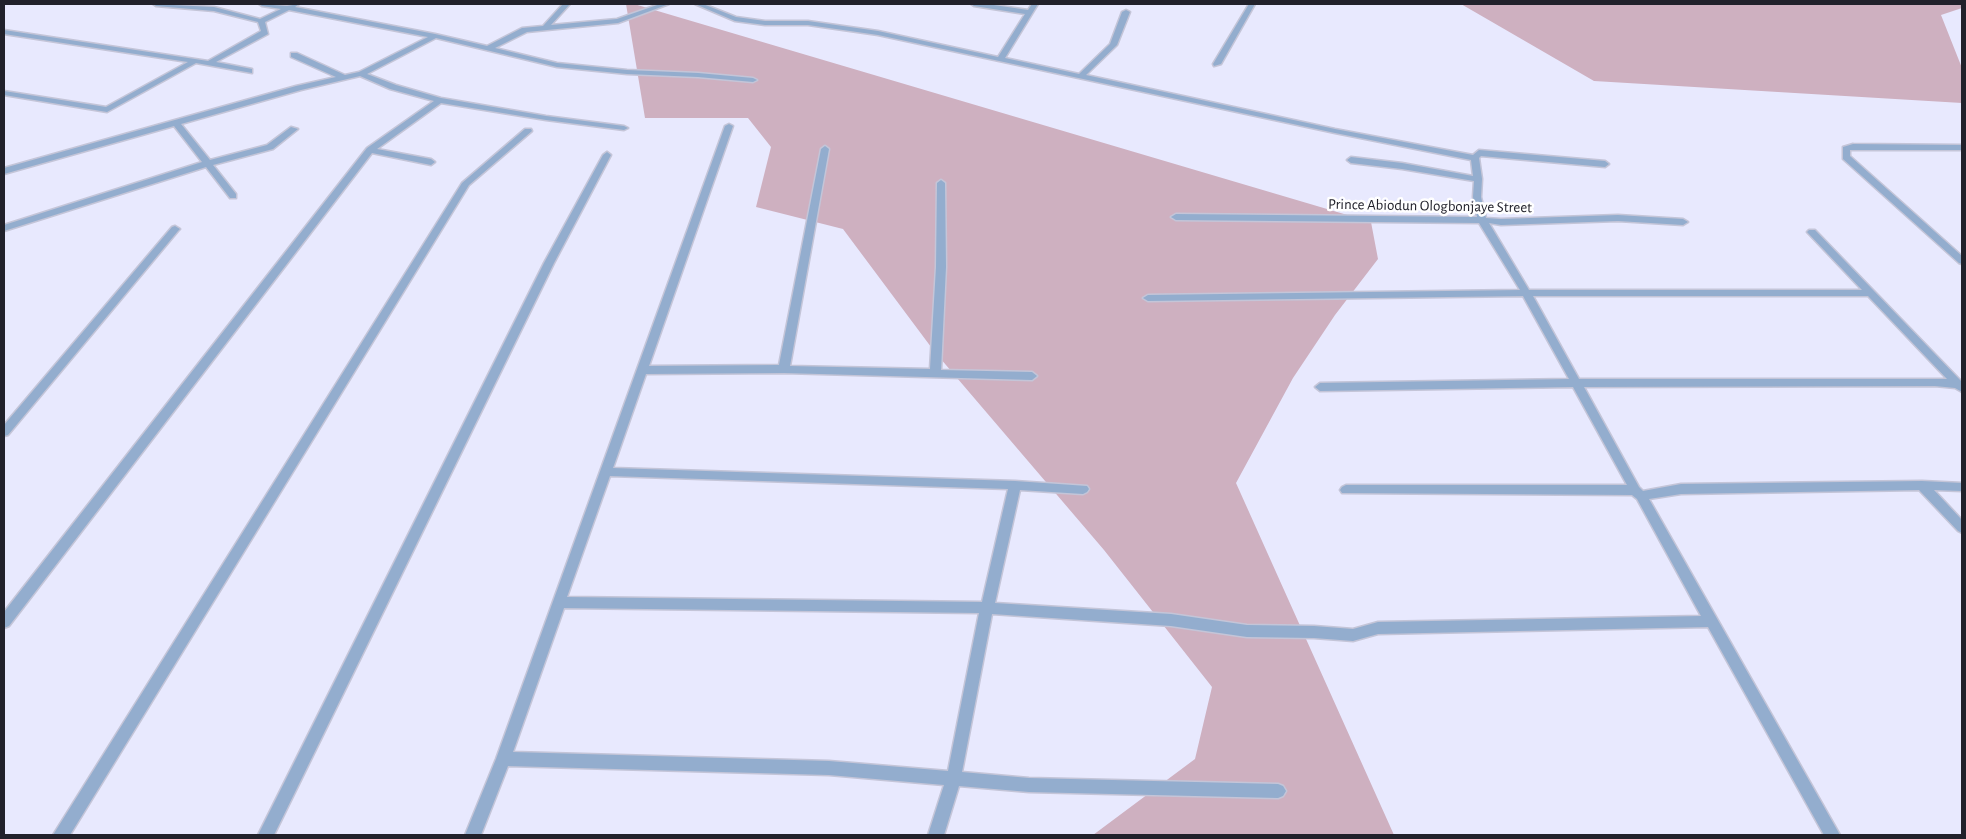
<!DOCTYPE html>
<style>
body{margin:0}
#map{position:relative;width:1966px;height:839px;overflow:hidden;background:#e8e9fe;font-family:"Alegreya Sans",sans-serif}
canvas{display:block}
.frame{position:absolute;inset:0;border:5px solid #21212b;pointer-events:none}
</style>
<div id="map">
<canvas width="1966" height="839"></canvas>
<div class="frame"></div>
</div>
<script>
const context = document.querySelector('canvas').getContext('2d');
context.lineJoin = 'round';
function paint(path, color) {
  context.fillStyle = color;
  context.fill(path, 'evenodd');
}
function shape(rows) {
  const path = new Path2D();
  for (const r of rows) {
    path.moveTo(r[0], r[1]);
    for (let i = 2; i < r.length; i += 2) path.lineTo(r[i], r[i + 1]);
  }
  return path;
}
function trace(path, color, width, dash) {
  context.strokeStyle = color;
  context.lineWidth = width;
  context.lineCap = dash ? 'butt' : 'round';
  context.setLineDash(dash || []);
  context.stroke(path);
}
function write(font, color, halo, rows, align = 'center') {
  context.font = font + ' "Alegreya Sans",sans-serif';
  context.lineWidth = 5;
  context.setLineDash([]);
  context.textBaseline = 'middle';
  context.strokeStyle = halo;
  context.fillStyle = color;
  for (const [text, x, y, turn = 0] of rows) {
    context.save();
    context.translate(x, y);
    context.rotate((+turn || 0) * Math.PI / 180);
    context.textAlign = isNaN(turn) ? turn : align;
    if (halo) context.strokeText(text, 0, 0);
    context.fillText(text, 0, 0);
    context.restore();
  }
}
paint(shape([
 [626,4,634,4,1371,222,1378,259,1335,315,1293,378,1236,483,1394,835,1093,835,1195,759,1212,687,1104,550,934,351,843,229,756,207,771,147,748,118,645,118],
 [1461,4,1962,4,1962,8,1941,15,1962,68,1962,103,1594,81]
]), '#ceb0c0');
const minor = shape([
 [153,4,214,7,260,19,281,9,262,6,259,4,287,6,299,4,295,7,435,34,487,46,522,28,543,26,563,4,570,4,551,25,617,19,660,4,669,4,618,23,527,32,495,48,557,63,627,70,698,73,753,78,757,80,753,82,698,77,627,74,557,67,436,38,367,74,396,85,441,98,546,116,624,126,628,128,624,130,546,120,441,103,377,149,431,159,435,162,431,165,372,153,9,626,4,628,4,612,367,148,434,101,390,89,360,76,301,90,181,124,210,160,267,145,291,127,298,129,273,149,213,165,236,194,236,198,230,198,206,167,4,231,4,225,202,162,174,126,4,174,4,168,296,86,336,77,291,57,291,53,297,53,345,75,359,72,428,37,289,10,265,22,268,34,216,62,252,69,252,73,196,63,107,112,4,95,4,91,106,107,188,62,4,34,4,30,208,61,261,31,258,22,214,11,156,6,153,4],
 [695,4,703,4,736,17,765,21,808,21,878,31,998,57,1025,14,974,6,971,4,987,4,1028,10,1032,4,1038,4,1005,58,1079,74,1110,44,1122,12,1126,10,1130,12,1117,45,1086,75,1335,129,1473,155,1479,150,1605,161,1609,164,1605,167,1481,156,1479,158,1482,179,1481,197,1486,218,1501,219,1618,215,1683,219,1688,222,1683,225,1618,221,1501,225,1489,223,1529,290,1862,290,1807,232,1809,230,1815,230,1962,382,1962,392,1955,388,1935,386,1584,387,1639,487,1643,491,1681,484,1922,481,1962,483,1962,491,1934,490,1962,520,1962,533,1958,531,1919,490,1681,494,1649,499,1840,835,1824,835,1708,627,1378,634,1353,641,1314,638,1247,637,1171,626,992,614,962,772,1029,778,1278,784,1283,786,1286,791,1283,796,1278,798,1029,792,959,786,944,835,928,835,944,785,829,775,508,766,481,835,465,835,496,759,725,126,729,124,733,126,649,366,779,365,821,149,825,146,829,149,790,366,930,369,936,267,937,183,941,180,945,183,946,267,941,370,1032,372,1037,376,1032,380,784,373,646,374,613,468,1015,481,1087,486,1089,489,1087,492,1083,494,1020,490,995,603,1171,614,1247,625,1314,626,1353,629,1378,622,1701,616,1637,499,1632,495,1342,493,1340,490,1342,487,1346,485,1627,485,1573,387,1320,391,1315,387,1320,383,1569,379,1523,296,1148,301,1143,298,1148,295,1520,290,1479,223,1176,220,1171,217,1176,214,1477,217,1473,197,1474,181,1402,169,1351,163,1347,160,1351,157,1402,163,1473,176,1471,160,1335,133,878,35,808,25,765,25,735,21,695,4],
 [1533,296,1868,296,1947,379,1579,379,1533,296],
 [610,476,1008,489,982,602,567,597,610,476],
 [564,608,979,613,948,771,829,761,513,752,564,608],
 [1249,4,1255,4,1221,64,1214,66,1213,64,1249,4],
 [525,129,531,129,532,131,469,185,70,835,53,835,462,183,525,129],
 [1853,144,1962,145,1962,150,1850,150,1850,156,1962,256,1962,264,1959,263,1843,159,1843,147,1853,144],
 [607,152,611,155,554,263,274,835,258,835,544,263,603,155,607,152],
 [175,226,180,229,178,231,8,435,4,436,4,425,172,227,175,226]
]);
trace(minor, '#c4c5d8', 3);
paint(minor, '#93adce');
write('15px', '#21212b', '#fff', [
 ["Prince Abiodun Ologbonjaye Street",1430,206,1]
]);
</script>
